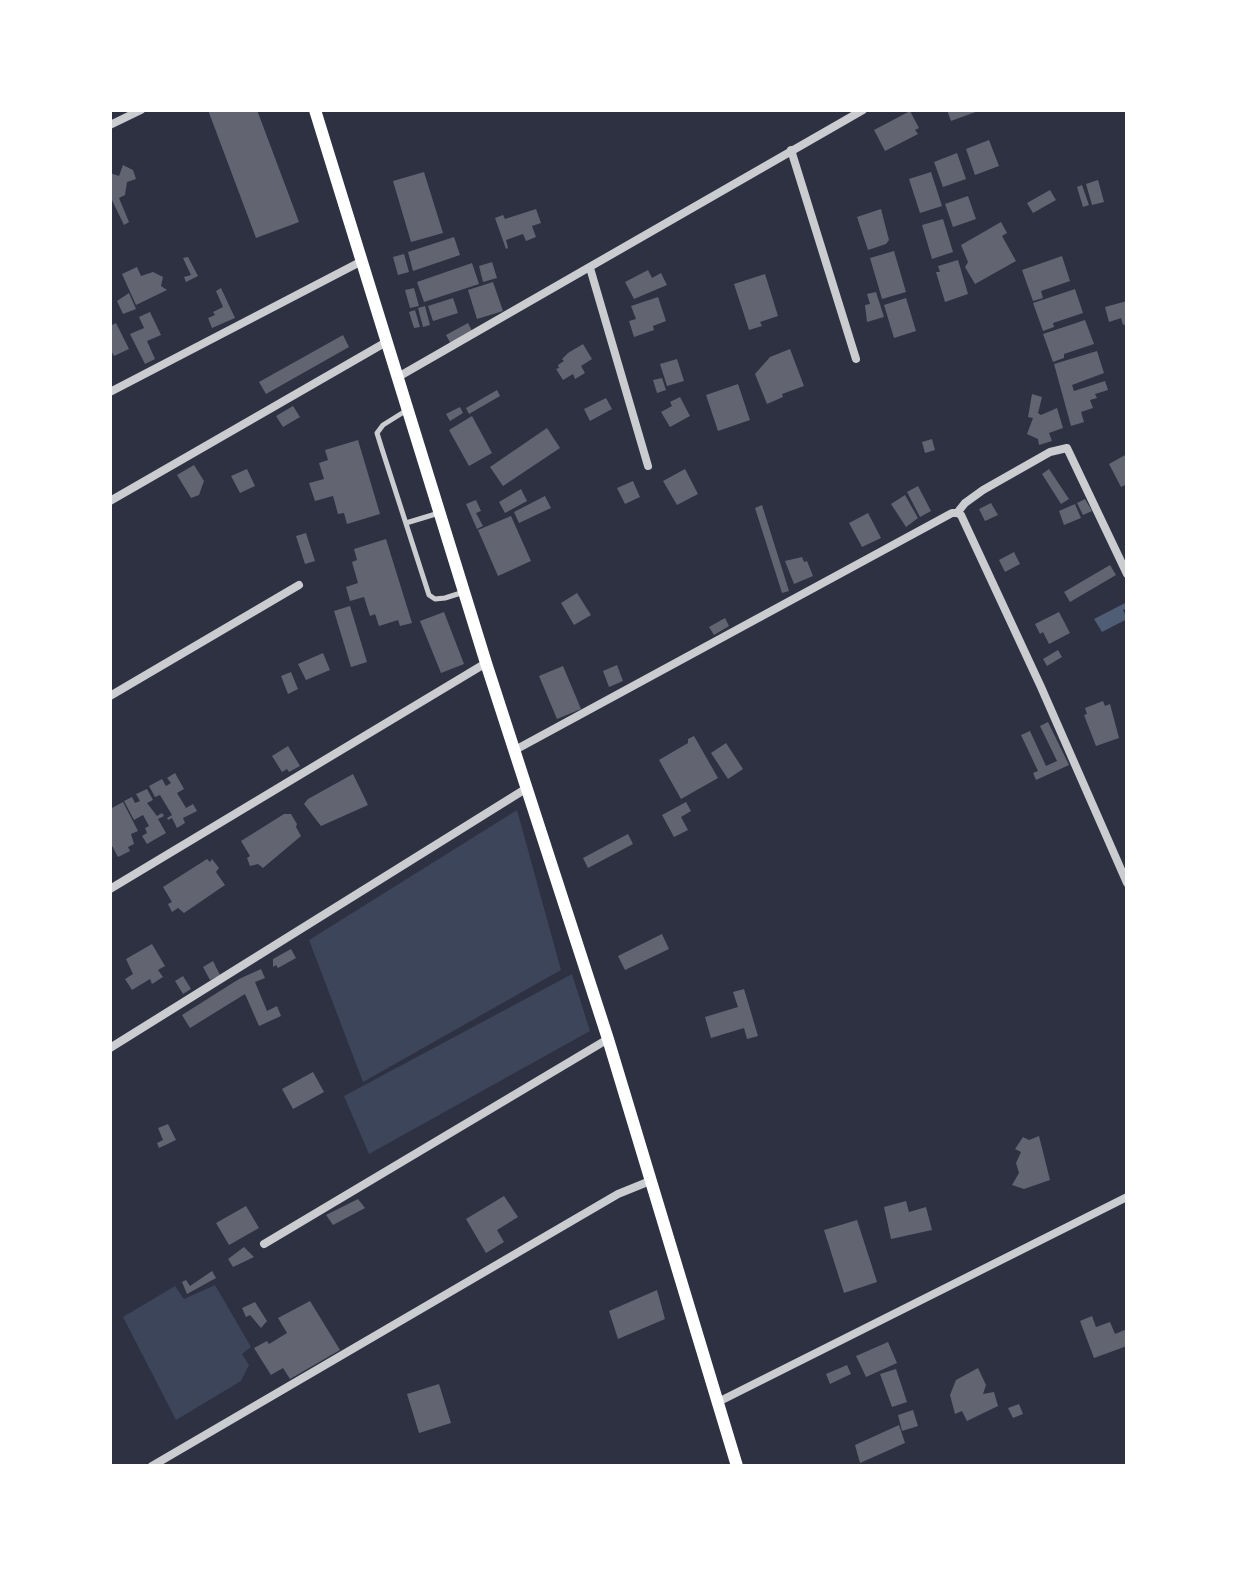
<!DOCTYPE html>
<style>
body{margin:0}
#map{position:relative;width:1237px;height:1576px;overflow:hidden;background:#2d3142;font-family:"Fira Sans",sans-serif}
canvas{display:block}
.frame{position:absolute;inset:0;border:112px solid #fff;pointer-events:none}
</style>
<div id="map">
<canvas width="1237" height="1576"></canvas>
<div class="frame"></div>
</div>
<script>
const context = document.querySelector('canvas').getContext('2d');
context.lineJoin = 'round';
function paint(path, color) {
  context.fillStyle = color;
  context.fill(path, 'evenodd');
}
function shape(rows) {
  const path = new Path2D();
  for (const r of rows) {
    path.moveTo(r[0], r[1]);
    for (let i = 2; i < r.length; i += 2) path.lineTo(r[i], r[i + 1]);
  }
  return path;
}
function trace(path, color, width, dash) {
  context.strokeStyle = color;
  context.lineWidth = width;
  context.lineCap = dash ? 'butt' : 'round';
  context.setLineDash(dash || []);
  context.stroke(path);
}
paint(shape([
 [517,810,561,970,363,1082,309,940],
 [572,974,590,1031,369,1154,344,1096],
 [215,1285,251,1347,242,1354,249,1365,241,1381,176,1420,123,1317,175,1286,184,1299]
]), '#3c4559');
paint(shape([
 [1127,602,1127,608,1123,610,1127,619,1102,632,1094,619]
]), '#4f5d75');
paint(shape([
 [208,110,257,110,299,222,256,238],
 [947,110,981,110,951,121],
 [910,111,919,128,915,130,918,134,885,151,874,130],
 [989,140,999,166,975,175,966,149],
 [957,153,966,179,943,187,934,162],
 [123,165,133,170,136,179,127,182,125,195,119,198,129,222,124,225,110,196,110,173,119,176],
 [424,172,443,233,411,242,393,181],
 [931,172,942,206,920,213,909,179],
 [1098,180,1104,202,1092,205,1086,184],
 [1082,185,1089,205,1083,207,1077,187],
 [1050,190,1056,200,1033,213,1027,203],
 [968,196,976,219,953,227,945,204],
 [536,209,541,223,532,226,536,237,526,241,523,234,506,240,508,248,506,249,495,218,503,215,505,219],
 [881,209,889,240,886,244,868,250,857,217],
 [943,219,953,252,932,259,922,225],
 [1001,222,1007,233,1002,236,1016,261,975,284,965,267,968,262,961,245],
 [454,237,460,255,413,271,408,252],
 [894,251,906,292,882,299,870,258],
 [404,254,409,272,398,275,393,257],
 [1062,256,1070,281,1041,291,1043,298,1033,301,1022,270],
 [188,257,198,276,186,282,184,277,191,275,183,258],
 [958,260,968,294,945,302,936,272,940,272,938,266],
 [492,262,497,278,483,282,479,266],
 [472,263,479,284,424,302,417,282],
 [137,267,141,276,153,272,163,277,161,286,167,290,136,305,122,274],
 [648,270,652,278,661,273,667,285,634,299,625,282],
 [765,274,778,316,760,322,762,326,749,330,734,284],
 [493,282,503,311,477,319,468,290],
 [221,288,235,318,212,328,208,318,215,315,213,312,223,307,216,291],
 [414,288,419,306,410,308,405,290],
 [1075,289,1083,313,1053,323,1054,327,1043,331,1033,303],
 [876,292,884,317,867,322,865,305,870,304,867,294],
 [129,293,136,309,123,314,117,301],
 [658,297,666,321,653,326,654,330,634,337,629,321,636,319,631,306],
 [453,298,458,313,433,321,428,306],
 [906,298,916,331,894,338,884,305],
 [1127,301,1127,324,1123,325,1121,318,1109,322,1105,307],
 [425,306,430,325,423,327,418,308],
 [415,310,420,327,414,328,409,312],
 [150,312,161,335,147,341,155,359,145,364,130,334,144,328,139,317],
 [1085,320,1094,344,1064,354,1064,358,1053,362,1043,334],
 [116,323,129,349,114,356,110,349,110,326],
 [468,323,474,335,452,346,446,335],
 [343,335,349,347,266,394,259,382],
 [583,344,592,359,581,366,585,373,575,379,573,374,563,380,556,369,559,368,558,365,564,361,562,359,568,353],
 [790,349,804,386,782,394,783,397,767,404,755,374,770,357],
 [1097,351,1104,373,1072,385,1074,391,1105,381,1108,390,1095,394,1097,398,1090,400,1093,408,1081,412,1084,422,1071,426,1054,364],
 [677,359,684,381,667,386,660,364],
 [662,378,666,390,657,393,653,380],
 [738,384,750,420,718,431,706,395],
 [497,390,500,396,469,414,466,408],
 [1032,394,1042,397,1038,413,1041,415,1057,408,1063,428,1049,433,1052,441,1039,445,1038,439,1027,434,1033,418,1028,417],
 [680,397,690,416,670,427,661,412,672,406,670,402],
 [606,398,612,409,590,421,584,409],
 [293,406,300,417,283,427,276,416],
 [460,407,463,413,450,421,446,414],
 [472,416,492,453,469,466,449,430],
 [547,428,560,448,503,486,490,467],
 [932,439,935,450,925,453,922,442],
 [358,440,380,514,347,524,344,513,338,514,333,496,315,501,309,483,324,479,319,463,328,460,325,450],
 [1127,454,1127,484,1121,487,1109,464],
 [194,465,204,481,199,495,191,498,177,475],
 [247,469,255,486,240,493,231,476],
 [685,469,698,494,677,505,663,481],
 [1049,469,1069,499,1061,504,1042,474],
 [633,481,640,497,625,504,617,488],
 [918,486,931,511,920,517,907,492],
 [521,489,527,501,505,513,499,502],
 [905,495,918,518,906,527,891,504],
 [545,496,551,508,519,523,514,512],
 [1085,499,1092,511,1083,515,1077,503],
 [476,500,481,511,476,513,483,526,477,529,466,504],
 [991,503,998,515,985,521,979,509],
 [1075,504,1081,518,1064,525,1059,511],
 [762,505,789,591,782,593,755,508],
 [868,513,881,538,862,547,849,523],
 [511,516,531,561,498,576,478,530],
 [306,533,315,561,305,564,296,536],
 [386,539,412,623,400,626,398,620,379,626,375,614,370,616,364,597,350,601,346,587,358,583,352,562,357,560,354,549],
 [1014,552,1020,564,1005,572,999,560],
 [802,557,804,562,807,561,813,576,794,584,785,561],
 [1110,565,1116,575,1070,602,1064,592],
 [577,593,591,615,574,625,561,603],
 [350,606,367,662,351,667,334,611],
 [444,612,464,664,441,673,420,621],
 [1059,612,1070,633,1049,644,1043,632,1040,634,1035,624],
 [725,618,729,626,714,635,709,627],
 [1058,650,1062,657,1047,666,1043,659],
 [323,653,330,670,306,680,298,664],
 [617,665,623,681,609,687,603,671],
 [563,666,581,709,557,719,539,676],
 [291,672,298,689,288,694,281,676],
 [1103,701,1105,706,1110,704,1119,738,1096,746,1084,715,1087,714,1085,708],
 [1048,722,1069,765,1036,780,1033,773,1038,771,1021,735,1030,731,1046,766,1057,761,1040,726],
 [694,736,718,778,681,799,659,760,688,743,688,739],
 [726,743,743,769,728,779,711,753],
 [288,746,300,766,289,772,287,769,282,772,272,756],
 [175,773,184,789,177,793,186,808,193,804,197,811,183,818,185,823,177,828,172,818,168,820,167,818,172,815,160,795,155,797,149,786,162,779,166,786,171,783,167,778],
 [353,774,368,805,321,826,304,804,308,799],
 [147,789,153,800,147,803,157,816,162,813,164,816,158,819,166,833,147,844,142,836,147,833,145,828,149,826,143,815,134,820,124,801,132,797,135,803,140,801,136,794],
 [123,802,138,831,131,834,134,844,128,847,130,851,118,857,110,842,110,809],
 [686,802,691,811,681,817,688,830,674,837,662,815],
 [284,814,291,814,297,824,296,827,301,836,263,868,258,864,250,866,247,858,250,856,241,841],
 [628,834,633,844,588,868,583,858],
 [207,859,210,862,212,859,219,868,216,872,225,885,184,913,178,908,172,912,168,904,172,902,163,887],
 [662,934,669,949,625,970,618,956],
 [152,944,165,966,158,970,163,977,152,984,150,979,132,990,125,979,133,974,126,959],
 [291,949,296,958,278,968,276,965,273,967,273,959],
 [213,961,220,975,210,980,203,967],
 [261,969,265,978,255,982,267,1011,277,1006,281,1016,259,1026,245,994,190,1028,182,1015,239,979],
 [183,976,191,989,183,994,175,981],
 [744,989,758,1036,747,1039,744,1028,711,1038,705,1017,738,1007,733,992],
 [313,1072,324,1092,293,1109,282,1089],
 [168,1124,176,1140,159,1148,157,1143,163,1140,158,1128],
 [1039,1136,1050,1180,1024,1189,1012,1185,1019,1173,1016,1163,1021,1152,1015,1149,1023,1137,1029,1140],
 [504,1196,518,1217,497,1230,504,1242,486,1253,466,1219],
 [358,1199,365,1208,333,1225,326,1215],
 [906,1201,909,1212,926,1207,932,1230,891,1239,884,1207],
 [246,1206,259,1228,229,1245,216,1223],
 [857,1220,877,1282,844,1293,824,1230],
 [244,1247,254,1257,233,1267,228,1259],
 [212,1271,216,1278,187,1294,182,1282,186,1280,190,1286],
 [657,1290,665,1319,618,1339,609,1311],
 [310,1301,340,1350,290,1379,283,1368,271,1375,254,1348,267,1341,269,1344,287,1333,278,1318],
 [255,1302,267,1321,261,1328,250,1315,246,1317,242,1308],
 [1092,1316,1096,1327,1110,1322,1115,1334,1127,1329,1127,1346,1094,1358,1080,1321],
 [888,1342,897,1363,866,1377,856,1356],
 [847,1365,851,1374,830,1384,826,1374],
 [978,1368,986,1385,983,1394,994,1392,998,1406,967,1421,962,1411,955,1414,950,1395,956,1380],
 [896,1369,907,1402,892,1407,880,1374],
 [439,1384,451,1423,419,1433,407,1394],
 [1019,1404,1023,1414,1013,1418,1008,1408],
 [913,1410,918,1426,902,1431,898,1415],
 [899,1425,905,1443,860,1463,855,1445]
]), '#626471');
trace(shape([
 [407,410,383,425,377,433,381,446,429,595,435,599,445,598,464,592],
 [406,523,439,513]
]), '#caccd0', 5);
trace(shape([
 [110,125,141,110],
 [791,150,856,359],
 [590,268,648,466],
 [398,377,863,110],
 [110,392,362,261],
 [110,501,388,341],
 [957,513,965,503,983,490,1050,452,1067,448,1127,574],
 [110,696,299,585],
 [515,750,952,513,957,513,961,515,1041,687,1127,883],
 [110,889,486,663],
 [110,1048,527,788],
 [264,1244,608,1039],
 [716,1403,1127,1197],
 [152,1466,618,1194,650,1181]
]), '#caccd0', 8);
trace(shape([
 [315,110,486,663,608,1039,737,1466]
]), '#fff', 12);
</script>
